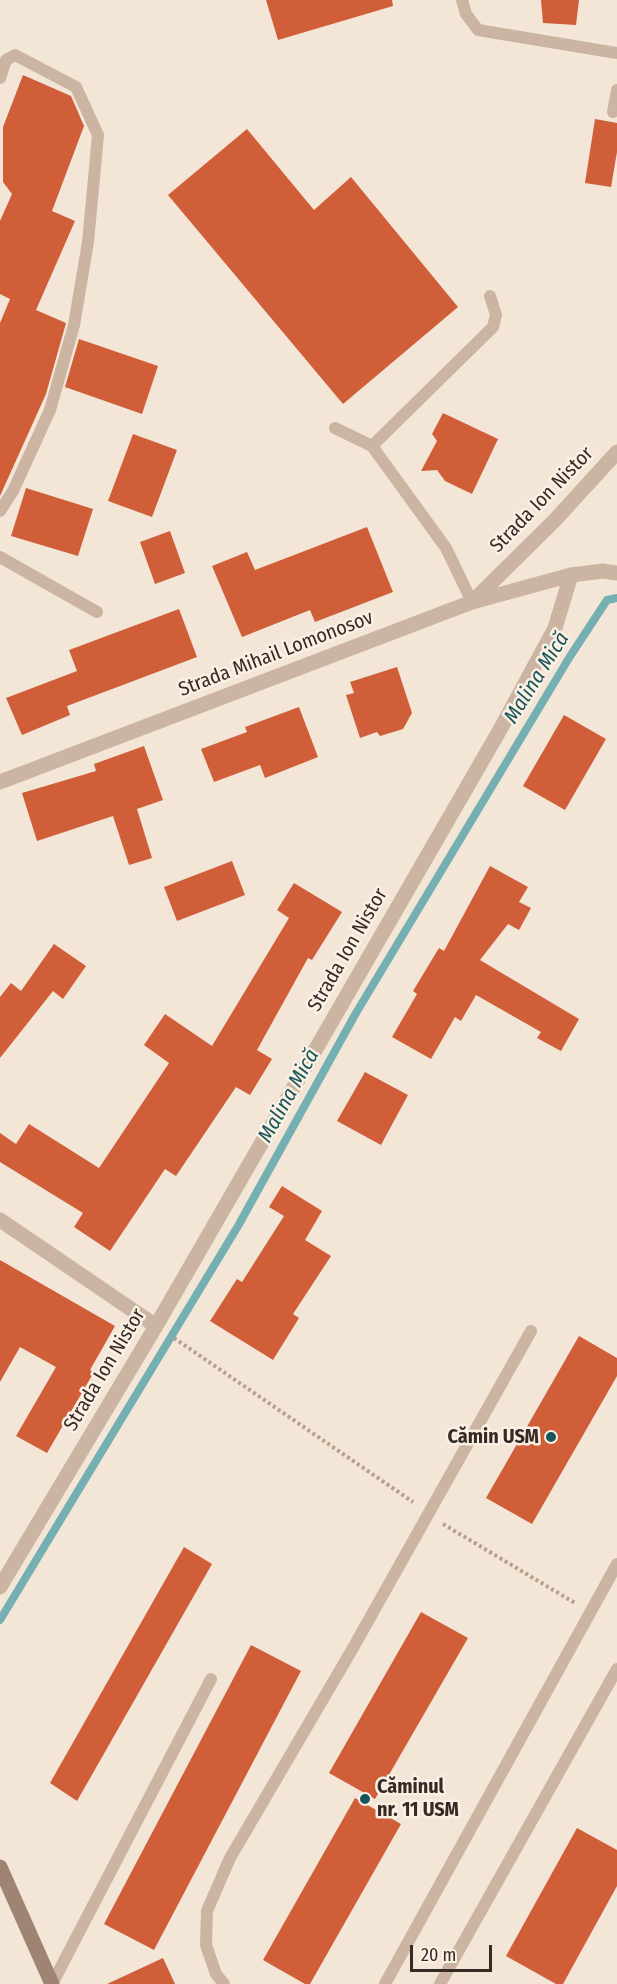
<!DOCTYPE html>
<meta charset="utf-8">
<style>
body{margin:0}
#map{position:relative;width:617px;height:1984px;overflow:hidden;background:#f3e6d7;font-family:"Fira Sans Condensed",sans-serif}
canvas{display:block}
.scale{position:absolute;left:410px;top:1945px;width:82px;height:27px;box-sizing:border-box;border:3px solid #362a25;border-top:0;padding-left:8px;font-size:18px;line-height:21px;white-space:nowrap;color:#362a25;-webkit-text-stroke:4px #faf0e4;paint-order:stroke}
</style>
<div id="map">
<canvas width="617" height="1984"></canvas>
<div class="scale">20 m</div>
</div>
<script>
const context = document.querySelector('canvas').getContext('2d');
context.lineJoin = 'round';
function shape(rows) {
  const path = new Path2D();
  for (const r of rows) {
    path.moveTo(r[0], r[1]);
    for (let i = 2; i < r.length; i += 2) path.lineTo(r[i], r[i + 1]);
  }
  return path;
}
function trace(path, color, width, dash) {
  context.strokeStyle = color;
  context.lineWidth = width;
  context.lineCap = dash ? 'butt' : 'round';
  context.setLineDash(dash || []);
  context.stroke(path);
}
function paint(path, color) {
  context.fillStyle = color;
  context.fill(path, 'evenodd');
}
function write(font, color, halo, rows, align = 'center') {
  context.font = font + ' "Fira Sans Condensed",sans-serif';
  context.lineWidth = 5;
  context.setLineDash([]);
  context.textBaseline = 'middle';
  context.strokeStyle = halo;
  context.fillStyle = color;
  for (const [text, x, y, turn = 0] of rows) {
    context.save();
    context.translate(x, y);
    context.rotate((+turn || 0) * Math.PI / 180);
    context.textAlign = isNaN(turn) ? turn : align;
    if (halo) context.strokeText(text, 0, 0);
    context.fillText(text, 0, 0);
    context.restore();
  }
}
trace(shape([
 [0,1620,238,1226,356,1013,569,658,607,600,617,598]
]), '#74afb2', 8);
paint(shape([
 [266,0,392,0,393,6,278,40],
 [541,0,579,0,576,25,543,23],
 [23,75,71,96,84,126,52,211,75,221,36,310,66,323,46,394,0,496,0,323,10,299,0,294,0,221,12,194,3,182,3,127],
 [595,119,617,123,617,152,611,187,585,183],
 [247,129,314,210,351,177,458,307,343,404,168,195],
 [79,339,158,366,142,414,65,387],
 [443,413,498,439,472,494,445,481,437,470,421,471,437,441,432,434],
 [133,434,177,450,152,517,108,501],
 [26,488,93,509,78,556,11,536],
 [367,527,393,592,315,622,310,610,242,637,212,566,247,552,255,570],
 [170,531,185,573,155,584,140,542],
 [179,609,197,657,67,706,70,715,22,735,6,698,77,671,69,650],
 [397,667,412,713,403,729,380,736,377,732,360,738,346,695,354,693,350,682],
 [299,707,318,757,265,778,260,765,214,782,201,749,247,732,245,727],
 [564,715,606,739,565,810,523,786],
 [144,746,163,800,137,809,152,858,129,865,113,816,37,841,22,793,96,771,94,764],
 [232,861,245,895,177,921,164,887],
 [490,866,528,887,519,902,531,908,519,930,508,924,480,960,579,1019,561,1051,537,1038,541,1032,476,995,461,1021,455,1017,431,1059,392,1037,417,994,413,991,439,948,444,951],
 [294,883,342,912,312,960,308,958,257,1050,272,1059,250,1095,236,1087,176,1176,165,1169,110,1251,74,1227,83,1213,0,1162,0,1133,16,1144,29,1124,99,1168,169,1063,144,1045,165,1014,212,1046,289,918,277,910],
 [54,944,86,966,63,999,53,991,0,1058,0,997,11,983,21,991],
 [365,1072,408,1095,381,1145,337,1121],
 [282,1186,322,1211,305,1240,331,1256,293,1314,299,1318,273,1360,210,1321,237,1279,242,1282,284,1216,269,1207],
 [0,1260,115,1326,90,1370,94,1372,47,1453,16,1436,56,1367,20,1347,0,1382],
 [579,1336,617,1358,617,1376,532,1524,486,1498],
 [184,1547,212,1564,77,1801,50,1783],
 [421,1612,468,1638,375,1799,329,1773],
 [251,1645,301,1671,154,1950,104,1924],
 [355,1798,401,1824,310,1984,305,1984,263,1960],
 [577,1828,617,1850,617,1886,563,1984,556,1984,506,1956],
 [163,1958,175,1984,107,1984]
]), '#cf5e39');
trace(shape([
 [174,1338,413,1502],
 [443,1524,575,1603]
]), '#b79f8d', 4, [3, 3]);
trace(shape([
 [462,0,466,14,478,30,617,53],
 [0,78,6,60,15,55,76,87,98,135,88,242,74,325,50,410,13,491,0,511],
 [613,112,617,90],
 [335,428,372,446],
 [0,557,97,612],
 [472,602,446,548,372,446,493,327,496,315,490,296],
 [52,1984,211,1679],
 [224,1984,216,1974,206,1945,207,1911,230,1858,353,1648,531,1331],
 [385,1984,617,1564],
 [440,1984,617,1669]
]), '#cbb5a2', 12);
trace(shape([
 [474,600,555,520,617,452],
 [0,782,472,602,571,575,603,571,617,573],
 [0,1220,156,1326],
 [0,1587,156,1326,501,728,555,628,571,575]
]), '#cbb5a2', 15);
trace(shape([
 [0,1867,52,1984]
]), '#9f8474', 15);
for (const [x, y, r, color] of [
 [551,1437,6,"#18555a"],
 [365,1799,6,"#18555a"]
]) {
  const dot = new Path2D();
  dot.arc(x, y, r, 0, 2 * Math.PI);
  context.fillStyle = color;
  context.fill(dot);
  trace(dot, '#faf0e4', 2);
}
write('20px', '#362a25', '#faf0e4', [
 ["Strada Ion Nistor",542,500,-46],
 ["Strada Mihail Lomonosov",276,654,-21],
 ["Strada Ion Nistor",348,950,-60],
 ["Strada Ion Nistor",105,1370,-59]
]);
write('bold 20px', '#362a25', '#faf0e4', [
 ["Cămin USM",539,1437],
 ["Căminul",377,1787,"left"],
 ["nr. 11 USM",377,1810,"left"]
], 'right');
write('italic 21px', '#18555a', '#faf0e4', [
 ["Malina Mică",537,678,-58],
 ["Malina Mică",289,1096,-61]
]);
</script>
